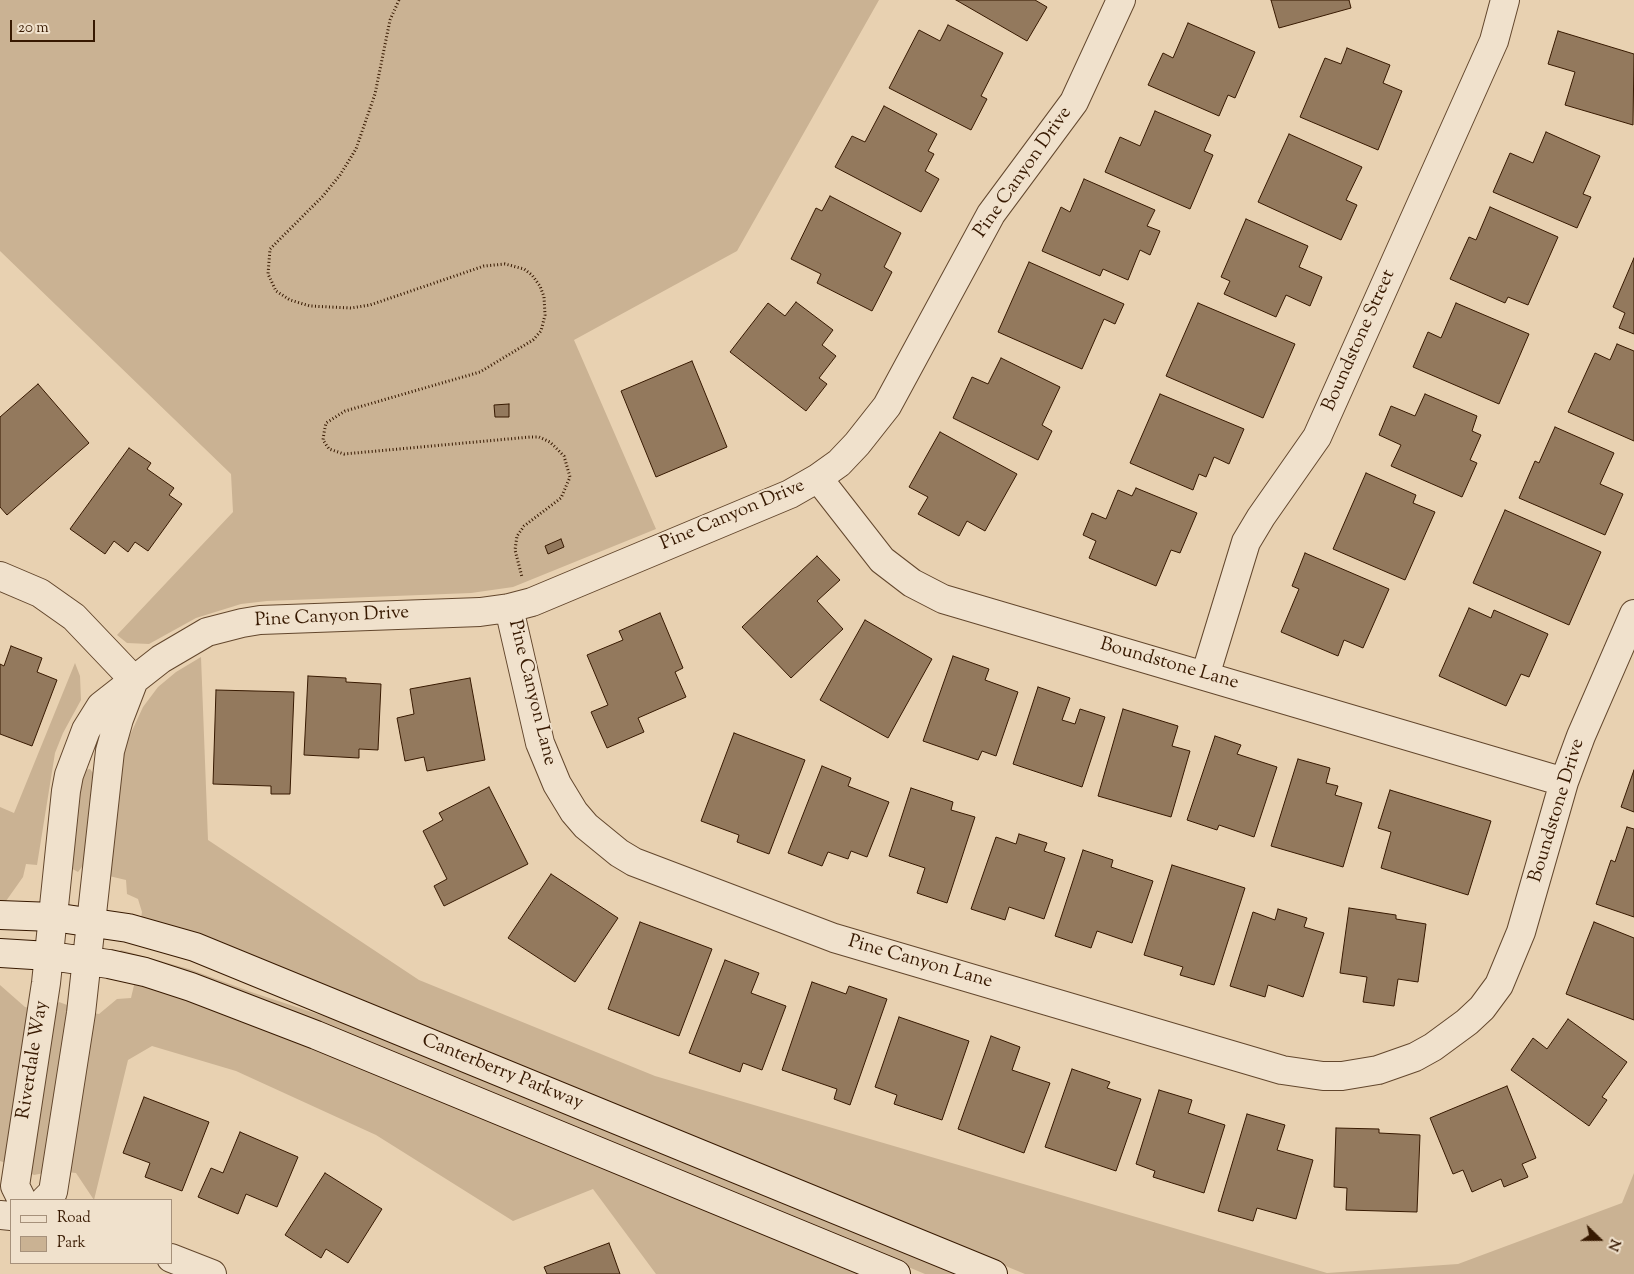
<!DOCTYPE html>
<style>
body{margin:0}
#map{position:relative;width:1634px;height:1274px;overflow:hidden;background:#e8d1b1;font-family:"Sorts Mill Goudy",serif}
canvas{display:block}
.legend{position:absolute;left:10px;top:1199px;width:162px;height:65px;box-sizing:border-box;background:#f0e1cc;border:1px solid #a6917b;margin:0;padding:6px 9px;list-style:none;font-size:15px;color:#371901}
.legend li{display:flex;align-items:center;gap:10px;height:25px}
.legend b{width:25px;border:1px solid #a6917b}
.north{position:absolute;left:1574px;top:1214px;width:50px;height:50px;-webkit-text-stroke:4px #f0e1cc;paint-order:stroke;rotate:112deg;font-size:14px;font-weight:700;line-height:20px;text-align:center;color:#371901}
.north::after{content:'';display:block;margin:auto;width:18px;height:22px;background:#371901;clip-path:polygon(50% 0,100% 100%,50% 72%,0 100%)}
.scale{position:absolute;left:10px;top:20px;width:85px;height:22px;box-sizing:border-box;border:2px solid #371901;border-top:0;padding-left:6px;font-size:15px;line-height:18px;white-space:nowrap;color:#371901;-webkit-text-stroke:4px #f0e1cc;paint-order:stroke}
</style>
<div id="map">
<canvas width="1634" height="1274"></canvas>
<ul class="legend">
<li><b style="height:6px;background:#f0e1cc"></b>Road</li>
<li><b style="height:14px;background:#cab293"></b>Park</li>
</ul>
<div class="north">N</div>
<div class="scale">20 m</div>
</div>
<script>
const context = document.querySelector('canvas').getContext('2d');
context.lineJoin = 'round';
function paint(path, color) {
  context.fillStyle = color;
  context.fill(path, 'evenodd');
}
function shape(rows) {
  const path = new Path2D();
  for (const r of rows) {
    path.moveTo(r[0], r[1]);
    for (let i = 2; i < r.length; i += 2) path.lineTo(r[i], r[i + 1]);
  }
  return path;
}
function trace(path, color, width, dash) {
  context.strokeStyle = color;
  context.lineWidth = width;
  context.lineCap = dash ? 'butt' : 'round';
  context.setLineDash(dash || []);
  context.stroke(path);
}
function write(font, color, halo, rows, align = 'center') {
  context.font = font + ' "Sorts Mill Goudy",serif';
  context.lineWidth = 4;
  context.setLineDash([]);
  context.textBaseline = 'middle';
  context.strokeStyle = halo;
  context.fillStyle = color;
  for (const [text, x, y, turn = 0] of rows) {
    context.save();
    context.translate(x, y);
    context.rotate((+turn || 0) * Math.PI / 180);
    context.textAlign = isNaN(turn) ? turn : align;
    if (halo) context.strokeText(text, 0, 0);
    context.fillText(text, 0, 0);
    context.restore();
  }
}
paint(shape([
 [0,0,879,0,737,251,574,340,656,529,513,587,471,593,267,601,241,604,196,618,149,644,127,643,117,635,233,512,231,474,0,251],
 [201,657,208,840,419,980,655,1076,1327,1273,1458,1264,1622,1203,1634,1173,1634,1274,1025,1274,240,951,141,918,142,912,138,899,127,894,126,880,109,876,125,746,143,707,158,687,176,672],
 [75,663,80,676,81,700,63,733,55,753,37,865,26,864,23,877,6,901,0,901,0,807,14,813],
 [90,769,96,777,85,863,78,872,69,867,80,778,83,770],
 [121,950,189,969,254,993,375,1033,969,1274,925,1274,748,1200,117,953],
 [135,981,168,989,866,1274,656,1274,593,1189,513,1221,376,1135,236,1071,152,1046,128,1060,94,1200,76,1173,67,1172,93,1013,99,1014,117,999,131,998],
 [0,985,25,1007,30,1008,6,1163,0,1161],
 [59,1002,70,1006,44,1173,34,1175,30,1173,54,1008]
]), '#cab293');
const building = shape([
 [956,0,1035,0,1047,7,1027,41,956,0],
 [1271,0,1349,0,1351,8,1279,28,1271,0],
 [1188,23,1255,52,1235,98,1228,95,1219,116,1148,85,1163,53,1173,58,1188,23],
 [948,25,1003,53,981,96,987,99,971,130,889,88,919,30,940,41,948,25],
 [1558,31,1634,54,1633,125,1565,105,1575,72,1548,64,1558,31],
 [1347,48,1390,65,1383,83,1402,91,1378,150,1300,117,1325,58,1341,64,1347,48],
 [884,106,937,134,928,151,934,154,925,171,939,179,921,212,835,167,852,136,865,142,884,106],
 [1155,111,1211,135,1204,151,1213,155,1190,209,1105,172,1120,137,1140,146,1155,111],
 [1546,132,1600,156,1583,194,1591,197,1577,228,1493,192,1510,153,1533,163,1546,132],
 [1289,134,1362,167,1346,200,1357,205,1341,240,1258,202,1289,134],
 [1084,179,1155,210,1147,226,1160,231,1150,255,1140,250,1128,280,1103,269,1100,276,1042,251,1061,207,1070,212,1084,179],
 [830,196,901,233,884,267,892,272,872,311,817,283,821,274,791,259,816,208,822,211,830,196],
 [1490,207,1558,237,1528,305,1508,297,1505,303,1450,279,1469,237,1476,240,1490,207],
 [1246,219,1308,246,1299,267,1322,277,1310,306,1286,295,1276,317,1224,294,1230,281,1221,277,1246,219],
 [1634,258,1634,334,1619,328,1625,313,1613,307,1634,258],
 [1029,262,1124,304,1115,324,1104,319,1082,369,998,332,1029,262],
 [796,302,833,330,822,345,836,356,819,378,827,384,806,411,730,352,768,303,785,316,796,302],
 [1198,303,1295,344,1263,418,1166,376,1198,303],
 [1456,303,1529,334,1499,404,1413,367,1428,332,1441,338,1456,303],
 [1617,344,1634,351,1634,441,1568,412,1595,353,1610,360,1617,344],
 [1001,358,1060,387,1042,425,1052,431,1038,460,953,418,972,377,988,384,1001,358],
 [692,361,727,447,656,477,621,391,692,361],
 [38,384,89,443,7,515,0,507,0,417,38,384],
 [1160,394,1244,429,1229,464,1214,457,1206,477,1199,474,1193,490,1130,463,1160,394],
 [1425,394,1477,416,1472,431,1481,435,1470,460,1477,463,1462,497,1391,466,1401,445,1379,435,1391,406,1415,416,1425,394],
 [509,404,509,417,495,417,494,405,509,404],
 [1555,427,1614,453,1600,484,1623,494,1605,535,1519,498,1535,461,1539,463,1555,427],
 [940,432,1017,474,985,531,967,521,959,536,918,514,928,497,909,487,940,432],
 [129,448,151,463,147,469,174,488,169,495,182,504,148,551,135,542,128,552,114,541,105,554,70,529,129,448],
 [1366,473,1416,495,1413,503,1435,512,1405,580,1333,549,1366,473],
 [1136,488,1197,513,1180,553,1171,550,1156,586,1089,558,1096,541,1083,535,1092,513,1106,519,1118,490,1132,496,1136,488],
 [1505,510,1601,552,1569,625,1473,583,1505,510],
 [561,539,564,547,548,554,545,546,561,539],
 [1305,553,1389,589,1363,648,1344,640,1338,656,1281,632,1299,589,1292,586,1305,553],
 [817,556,840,580,817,601,843,629,791,678,742,627,817,556],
 [1469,608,1491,618,1494,610,1548,634,1529,677,1521,674,1506,706,1439,676,1469,608],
 [660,613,683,668,675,672,686,697,638,718,644,732,607,748,591,712,608,705,587,655,623,640,619,631,660,613],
 [865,620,932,659,888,738,820,700,865,620],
 [11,646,42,658,37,672,57,680,32,746,0,734,0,664,4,666,11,646],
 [953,656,989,669,985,680,1018,692,996,756,982,751,978,760,923,741,953,656],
 [308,676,346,678,346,682,381,684,378,750,359,749,359,758,304,755,308,676],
 [470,678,485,760,427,771,424,757,405,761,397,718,414,714,410,689,470,678],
 [1038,687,1070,698,1062,720,1075,724,1080,709,1105,717,1082,787,1013,764,1038,687],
 [216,690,294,692,290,794,271,794,271,786,213,784,216,690],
 [1123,709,1178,726,1172,746,1190,751,1171,817,1098,796,1123,709],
 [734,733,805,760,769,854,737,842,739,835,701,821,734,733],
 [1215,736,1241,745,1237,754,1277,767,1254,837,1219,825,1217,830,1187,820,1215,736],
 [1298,759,1330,768,1326,783,1338,786,1335,795,1362,803,1343,867,1271,846,1298,759],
 [822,766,851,778,848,786,889,802,867,857,851,851,848,859,828,852,822,866,788,853,822,766],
 [1634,770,1634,812,1621,807,1634,770],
 [489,787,528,864,444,906,434,886,447,879,423,831,443,820,439,813,489,787],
 [911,788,953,802,951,810,975,817,947,903,917,893,925,868,889,856,911,788],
 [1390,790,1491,821,1468,895,1381,868,1391,832,1378,828,1390,790],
 [1627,827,1634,829,1634,917,1596,904,1611,860,1615,862,1627,827],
 [1019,834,1047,843,1044,851,1065,858,1044,919,1009,907,1005,920,971,909,996,837,1016,844,1019,834],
 [1083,850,1113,860,1111,867,1153,881,1132,943,1097,931,1091,948,1055,936,1083,850],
 [1172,865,1245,888,1214,985,1180,975,1183,967,1144,955,1172,865],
 [551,874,618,918,575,982,508,938,551,874],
 [1349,908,1396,915,1396,919,1426,924,1418,982,1398,979,1394,1006,1363,1002,1367,977,1340,973,1349,908],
 [1278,909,1307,918,1304,927,1324,933,1303,997,1268,985,1265,997,1230,986,1253,912,1275,920,1278,909],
 [640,922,712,949,679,1036,608,1009,640,922],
 [1594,922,1634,938,1634,1020,1566,994,1594,922],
 [725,960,759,973,751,993,786,1006,762,1070,743,1063,740,1072,689,1053,725,960],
 [812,982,846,994,849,986,887,999,850,1105,834,1099,837,1089,782,1070,812,982],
 [899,1017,969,1041,942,1120,894,1104,897,1095,875,1087,899,1017],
 [1568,1019,1627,1062,1602,1097,1607,1100,1589,1126,1511,1070,1533,1038,1547,1049,1568,1019],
 [991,1036,1020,1047,1012,1070,1050,1083,1024,1153,958,1129,991,1036],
 [1072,1069,1110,1082,1107,1088,1141,1099,1116,1171,1045,1147,1072,1069],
 [1507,1086,1536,1158,1522,1164,1528,1177,1504,1187,1501,1179,1472,1192,1463,1170,1453,1174,1430,1118,1507,1086],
 [1159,1090,1192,1100,1188,1113,1225,1125,1204,1193,1153,1177,1155,1171,1136,1164,1159,1090],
 [144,1097,209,1122,182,1191,145,1177,150,1163,123,1153,144,1097],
 [1247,1114,1285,1125,1277,1150,1313,1160,1296,1219,1257,1208,1253,1221,1218,1211,1247,1114],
 [1336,1128,1379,1129,1379,1133,1420,1135,1417,1212,1346,1210,1347,1188,1334,1187,1336,1128],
 [240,1132,298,1157,277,1207,246,1194,238,1214,198,1197,211,1168,223,1173,240,1132],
 [325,1173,382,1209,348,1263,326,1249,321,1258,285,1235,325,1173],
 [609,1243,620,1274,547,1274,544,1267,609,1243]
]);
paint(building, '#93795d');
trace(building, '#371901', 1);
const street = shape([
 [818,478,882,560,912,583,943,599,1564,782],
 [0,576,40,593,74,617,134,680],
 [509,608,540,743,557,784,574,812,586,826,619,853,634,862,834,938,1282,1070,1323,1076,1342,1076,1378,1070,1415,1057,1433,1047,1467,1022,1482,1008,1499,985,1521,932,1564,782,1581,736,1634,614],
 [1205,676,1246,542,1261,517,1317,437,1494,41,1505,0],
 [22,1200,15,1186,46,983,66,791,69,775,86,730,101,706,161,659,207,632,242,623,260,620,480,612,509,608,532,602,790,494,818,478,839,463,857,444,887,406,991,214,1074,102,1121,0],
 [45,1200,53,1192,81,1013,110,751,119,719,134,680],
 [0,1215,11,1216],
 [171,1258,212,1274]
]);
const secondary = shape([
 [0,915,53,917,128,928,195,947,993,1274],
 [0,953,49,956,109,964,145,972,191,987,316,1035,896,1274]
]);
trace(street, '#63472d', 30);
trace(secondary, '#371901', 30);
trace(shape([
 [399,0,390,20,375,94,356,149,340,175,323,196,270,249,268,274,276,291,290,300,310,306,351,308,370,305,484,266,505,264,524,269,532,275,540,286,544,297,545,315,541,331,533,340,480,372,345,411,326,423,324,433,323,440,329,449,344,454,530,437,539,437,550,442,564,456,570,477,561,498,524,526,517,536,515,550,522,577]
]), '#371901', 3, [1, 2.5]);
trace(street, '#f0e1cc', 28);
trace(secondary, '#f0e1cc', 28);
write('19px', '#371901', '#f0e1cc', [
 ["Pine Canyon Drive",1024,173,-55],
 ["Boundstone Street",1360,341,-66],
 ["Pine Canyon Drive",733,516,-23],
 ["Pine Canyon Drive",332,618,-3],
 ["Boundstone Lane",1169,665,16],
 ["Pine Canyon Lane",531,693,76],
 ["Boundstone Drive",1558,811,-73],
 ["Pine Canyon Lane",920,963,16],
 ["Riverdale Way",34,1060,-81],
 ["Canterberry Parkway",502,1073,22]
]);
</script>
